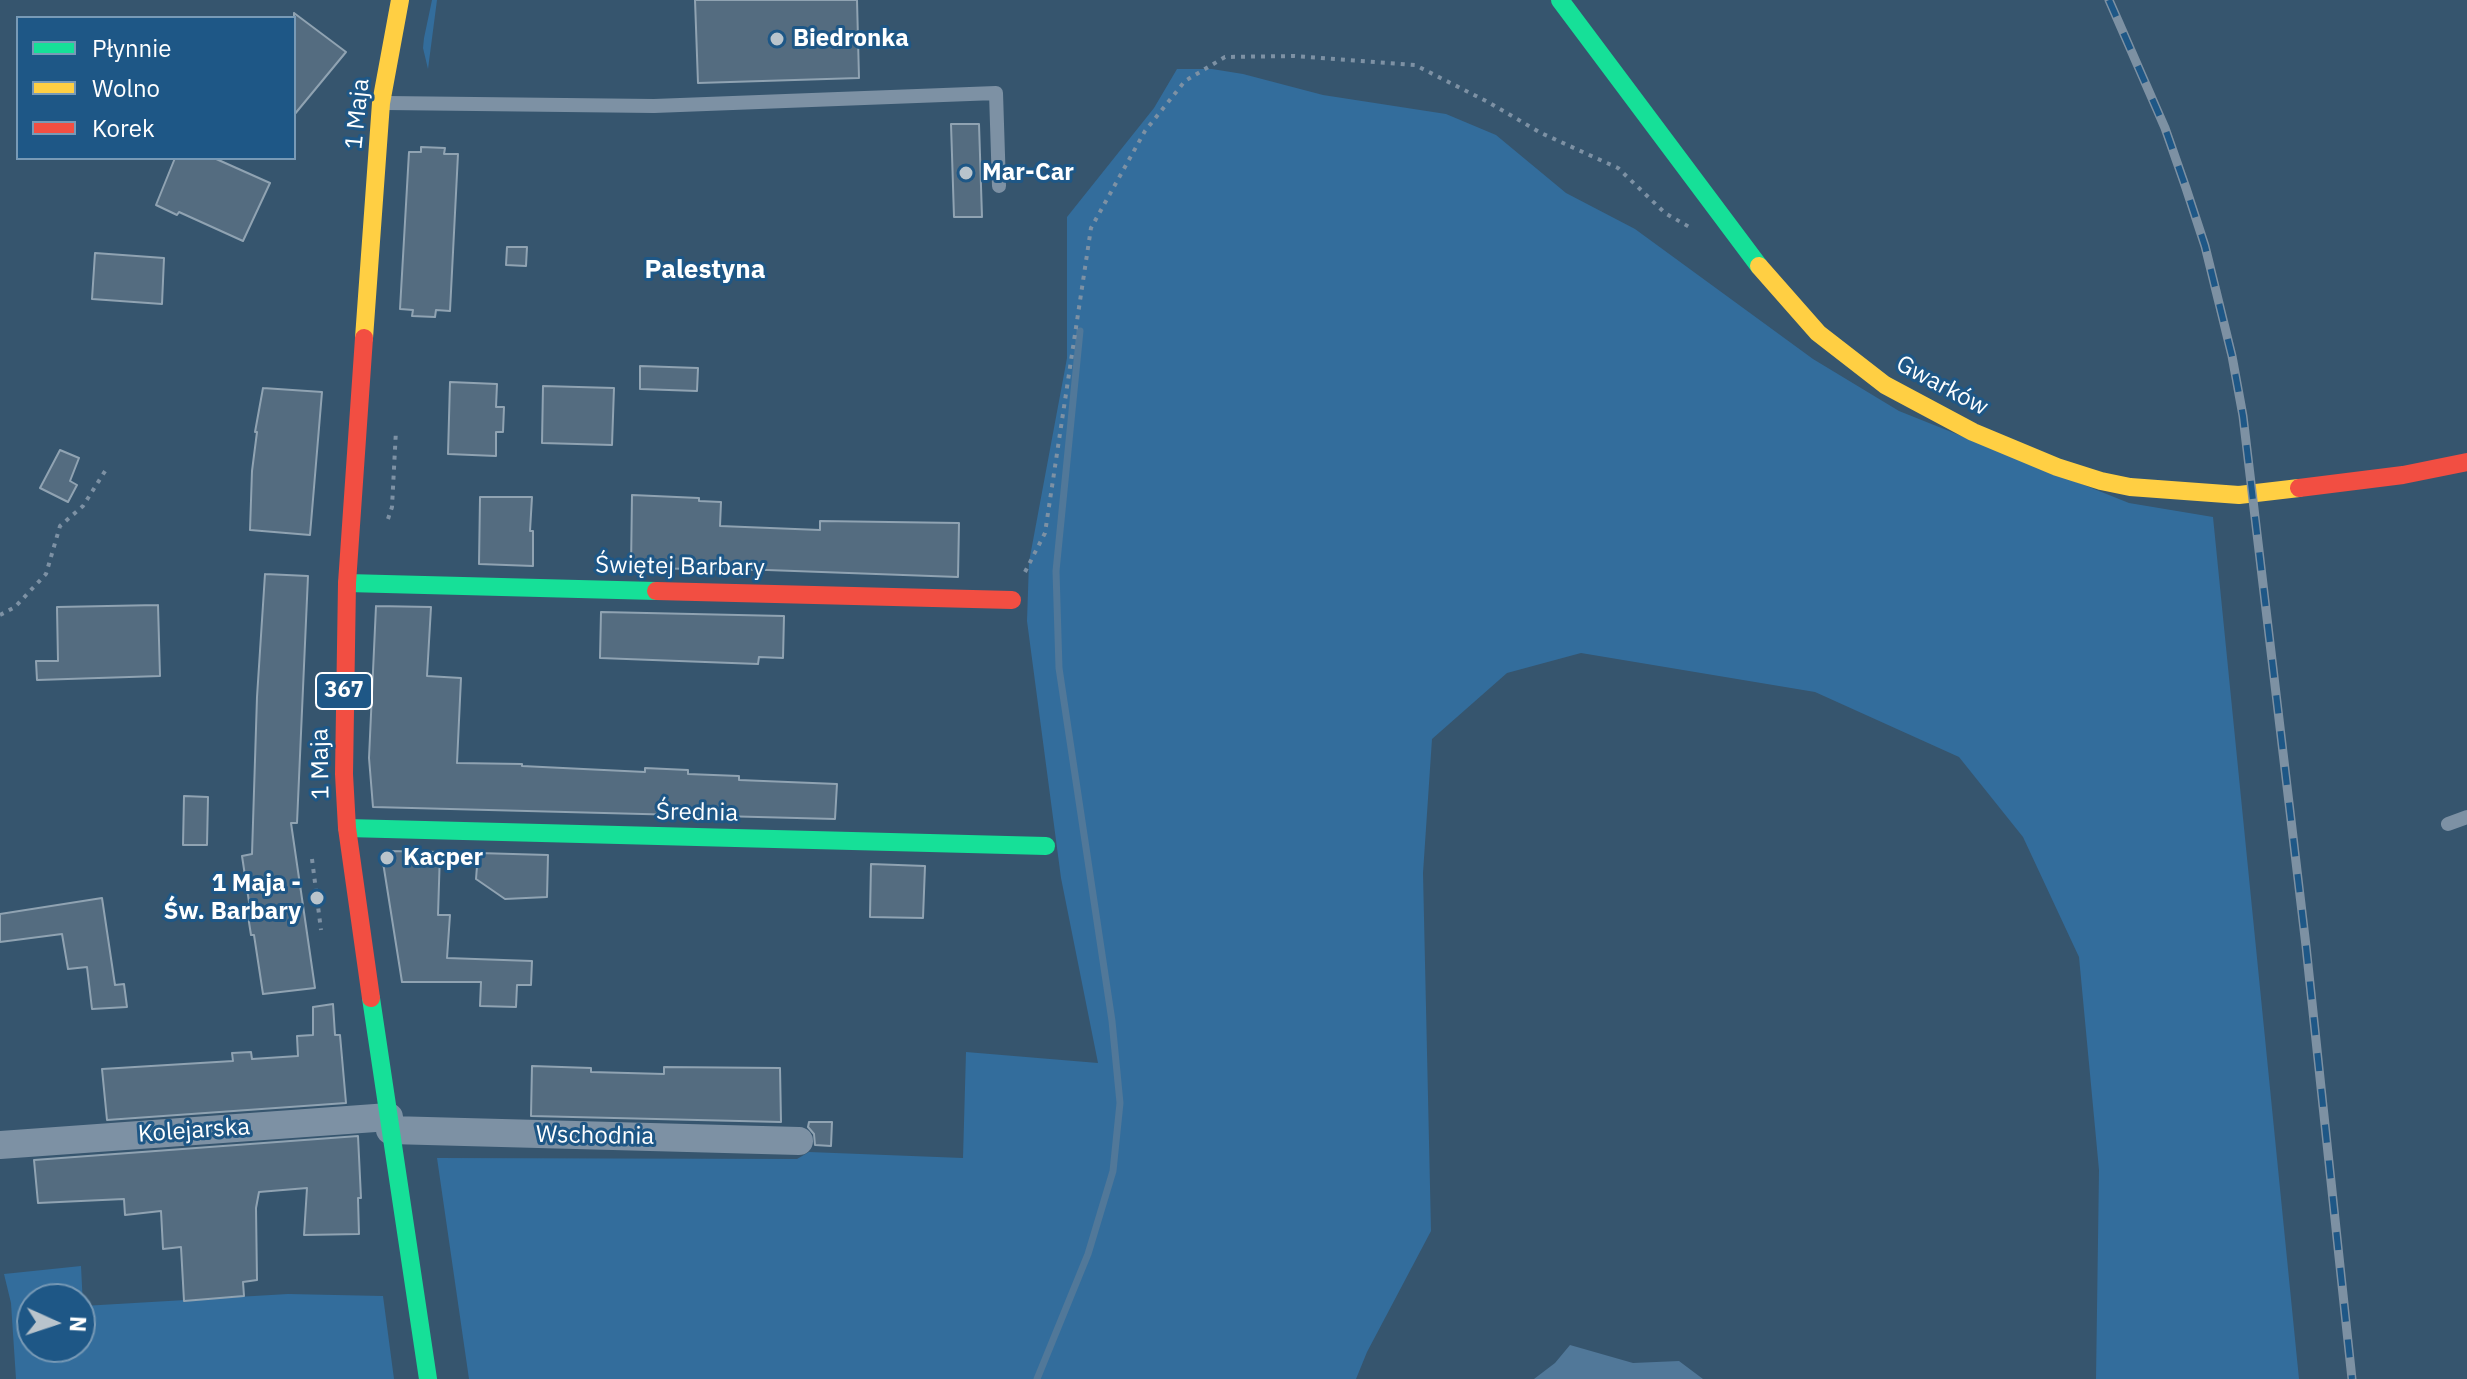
<!DOCTYPE html>
<meta charset="utf-8">
<style>
body{margin:0}
#map{position:relative;width:2467px;height:1379px;overflow:hidden;background:#36556e;font-family:"IBM Plex Sans",sans-serif}
canvas{display:block}
.legend{position:absolute;left:16px;top:16px;width:280px;height:144px;box-sizing:border-box;background:#1e5786;border:2px solid #789ab6;margin:0;padding:10px 14px;list-style:none;font-size:24px;color:#fff}
.legend li{display:flex;align-items:center;gap:16px;height:40px}
.legend b{width:40px;border:2px solid #789ab6}
.north{position:absolute;left:16px;top:1283px;width:80px;height:80px;box-sizing:border-box;background:#1e5786;border:2px solid #789ab6;border-radius:50%;rotate:93deg;font-size:22px;font-weight:700;line-height:32px;text-align:center;color:#fff}
.north::after{content:'';display:block;margin:auto;width:28px;height:36px;background:#b9c4cc;clip-path:polygon(50% 0,100% 100%,50% 72%,0 100%)}
</style>
<div id="map">
<canvas width="2467" height="1379"></canvas>
<ul class="legend">
<li><b style="height:10px;background:#16e098"></b>Płynnie</li>
<li><b style="height:10px;background:#ffcf43"></b>Wolno</li>
<li><b style="height:10px;background:#f24e42"></b>Korek</li>
</ul>
<div class="north">N</div>
</div>
<script>
const context = document.querySelector('canvas').getContext('2d');
context.lineJoin = 'round';
function paint(path, color) {
  context.fillStyle = color;
  context.fill(path, 'evenodd');
}
function shape(rows) {
  const path = new Path2D();
  for (const r of rows) {
    path.moveTo(r[0], r[1]);
    for (let i = 2; i < r.length; i += 2) path.lineTo(r[i], r[i + 1]);
  }
  return path;
}
function trace(path, color, width, dash) {
  context.strokeStyle = color;
  context.lineWidth = width;
  context.lineCap = dash ? 'butt' : 'round';
  context.setLineDash(dash || []);
  context.stroke(path);
}
function write(font, color, halo, rows, align = 'center') {
  context.font = font + ' "IBM Plex Sans",sans-serif';
  context.lineWidth = 6;
  context.setLineDash([]);
  context.textBaseline = 'middle';
  context.strokeStyle = halo;
  context.fillStyle = color;
  for (const [text, x, y, turn = 0] of rows) {
    context.save();
    context.translate(x, y);
    context.rotate((+turn || 0) * Math.PI / 180);
    context.textAlign = isNaN(turn) ? turn : align;
    if (halo) context.strokeText(text, 0, 0);
    context.fillText(text, 0, 0);
    context.restore();
  }
}
paint(shape([
 [432,0,437,0,428,69,423,48,424,38],
 [1177,69,1212,69,1243,74,1323,95,1446,114,1496,135,1566,193,1635,229,1813,359,1899,411,2129,503,2213,517,2299,1379,2096,1379,2099,1170,2079,957,2023,837,1959,757,1815,692,1581,653,1507,673,1432,739,1423,873,1431,1231,1367,1352,1356,1379,469,1379,437,1158,797,1159,809,1152,963,1158,966,1052,1098,1063,1061,878,1027,621,1029,562,1067,358,1067,217,1154,108],
 [81,1266,83,1306,288,1294,383,1296,394,1379,16,1379,11,1303,4,1274],
 [32,1299,80,1299,80,1347,32,1347]
]), '#336d9c');
paint(shape([
 [1570,1345,1633,1363,1679,1361,1703,1379,1534,1379,1555,1363]
]), '#517899');
trace(shape([
 [1037,1379,1088,1254,1113,1171,1120,1103,1112,1021,1059,668,1056,571,1080,331]
]), '#517899', 7);
const building = shape([
 [695,0,857,0,859,78,698,83,695,0],
 [294,13,346,52,294,115,294,13],
 [951,124,979,124,982,217,954,217,951,124],
 [421,147,445,148,444,154,458,154,450,311,436,310,435,317,412,316,413,310,400,309,409,152,421,152,421,147],
 [175,158,214,158,270,183,243,241,179,212,177,215,156,205,175,158],
 [507,247,527,247,526,266,506,265,507,247],
 [95,253,164,258,162,304,92,299,95,253],
 [640,366,698,368,697,391,640,389,640,366],
 [450,382,497,384,496,407,504,407,503,432,496,432,496,456,448,454,450,382],
 [543,386,614,388,612,445,542,443,543,386],
 [263,388,322,392,310,535,250,530,252,471,257,432,255,432,263,388],
 [60,450,79,458,70,481,77,485,68,502,40,488,60,450],
 [632,495,699,498,699,501,721,502,720,526,820,530,820,521,959,523,958,577,767,570,631,568,632,495],
 [480,497,532,497,530,531,533,531,533,566,479,564,480,497],
 [265,574,308,576,297,823,291,823,315,988,263,994,254,935,251,935,248,916,251,915,242,856,252,854,257,697,265,574],
 [158,605,160,676,37,680,36,661,58,661,57,607,158,605],
 [376,606,431,607,427,676,461,678,457,763,522,764,522,766,645,772,645,768,688,770,688,774,739,776,739,780,837,784,835,819,373,807,369,758,376,606],
 [601,612,784,616,783,658,759,657,758,664,600,658,601,612],
 [184,796,208,797,207,845,183,845,184,796],
 [387,851,440,852,438,915,450,915,447,958,532,961,531,985,517,985,516,1007,480,1006,481,982,402,982,382,856,387,851],
 [478,853,548,855,547,897,505,899,476,879,478,853],
 [871,864,925,866,923,918,870,917,871,864],
 [102,898,115,985,124,984,127,1007,92,1009,87,967,68,969,62,934,0,942,0,914,102,898],
 [333,1004,335,1035,340,1035,346,1103,107,1120,102,1069,233,1061,232,1053,251,1052,252,1059,298,1056,297,1036,313,1035,313,1007,333,1004],
 [532,1066,591,1068,591,1072,664,1074,664,1067,780,1068,781,1122,531,1116,532,1066],
 [809,1122,832,1122,831,1146,815,1145,814,1134,808,1127,809,1122],
 [358,1136,361,1198,358,1198,359,1234,304,1235,307,1188,259,1192,256,1208,257,1280,243,1282,244,1296,184,1301,181,1247,163,1249,161,1211,125,1215,124,1199,38,1203,34,1160,358,1136]
]);
paint(building, '#546c80');
trace(building, '#90a3b2', 2);
trace(shape([
 [388,519,392,507,396,430],
 [1025,572,1045,533,1091,228,1145,131,1185,81,1225,57,1294,56,1415,65,1488,102,1541,133,1618,168,1665,213,1691,228],
 [0,615,15,607,46,574,60,526,83,506,107,468],
 [312,859,321,930]
]), '#7d91a4', 4, [4, 6]);
trace(shape([
 [386,103,654,106,996,93,999,186],
 [2448,824,2467,817]
]), '#7d91a4', 14);
trace(shape([
 [390,1130,799,1141],
 [0,1145,389,1117]
]), '#7d91a4', 28);
trace(shape([
 [1560,0,1759,266],
 [347,583,656,591],
 [347,828,1046,846],
 [371,998,428,1379]
]), '#16e098', 18);
trace(shape([
 [1759,266,1818,333,1885,385,1973,432,2057,467,2101,481,2130,487,2239,495,2299,488],
 [364,338,381,103,400,0]
]), '#ffcf43', 18);
trace(shape([
 [364,338,347,583,344,774,347,828,371,998],
 [2299,488,2403,475,2467,462],
 [656,591,1012,600]
]), '#f24e42', 18);
const rail = shape([
 [2109,0,2165,128,2186,188,2205,246,2232,356,2243,416,2306,946,2352,1379]
]);
trace(rail, '#7d91a3', 9);
trace(rail, '#1e5786', 6, [18]);
for (const [x, y, r, color] of [
 [777,39,8,"#b9c4cc"],
 [966,173,8,"#b9c4cc"],
 [387,858,8,"#b9c4cc"],
 [317,898,8,"#b9c4cc"]
]) {
  const dot = new Path2D();
  dot.arc(x, y, r, 0, 2 * Math.PI);
  context.fillStyle = color;
  context.fill(dot);
  trace(dot, '#1e5786', 3);
}
for (const [x, y, w] of [
 [344,691,56]
]) {
  const box = new Path2D();
  box.roundRect(x - w / 2, y - 18, w, 36, 6);
  context.fillStyle = '#1e5786';
  context.fill(box);
  trace(box, '#fff', 2);
}
write('bold 22px', '#fff', null, [
 ["367",344,691]
]);
write('bold 24px', '#fff', '#1e5786', [
 ["Biedronka",793,39],
 ["Mar-Car",982,173],
 ["Kacper",403,858],
 ["1 Maja -",301,884,"right"],
 ["Św. Barbary",301,912,"right"]
], 'left');
write('24px', '#fff', '#1e5786', [
 ["1 Maja",358,114,-84],
 ["Gwarków",1942,386,28],
 ["Świętej Barbary",680,567,1],
 ["1 Maja",321,764,-91],
 ["Średnia",697,813,1],
 ["Kolejarska",194,1131,-4],
 ["Wschodnia",595,1136,1]
]);
write('bold 26px', '#fff', '#1e5786', [
 ["Palestyna",705,270]
]);
</script>
